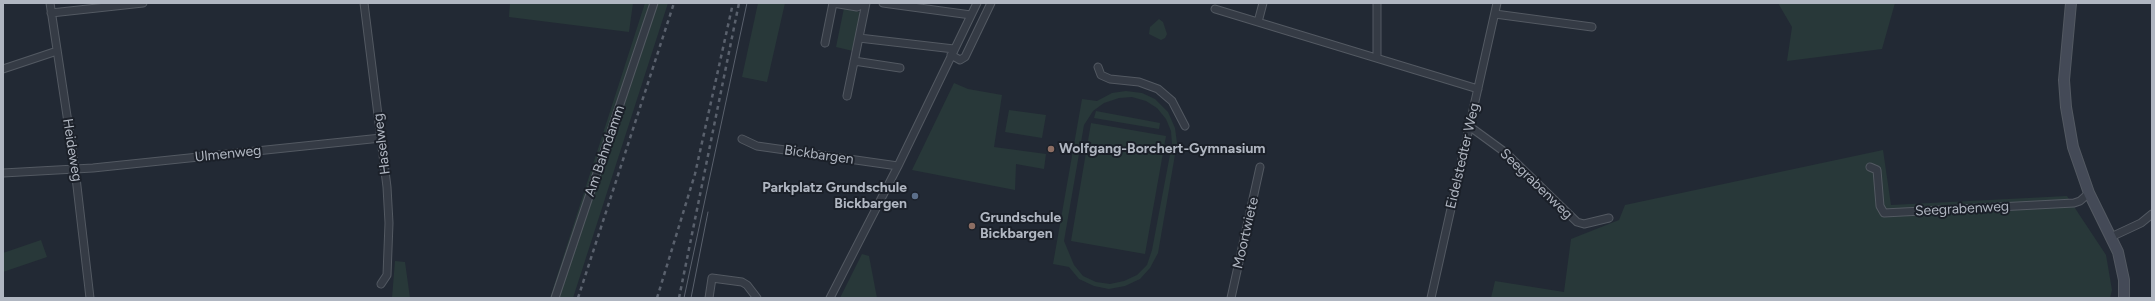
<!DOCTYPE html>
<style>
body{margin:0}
#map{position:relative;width:2155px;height:301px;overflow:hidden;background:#222934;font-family:Figtree,sans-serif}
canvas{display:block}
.frame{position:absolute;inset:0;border:4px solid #b0b6c1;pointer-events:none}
</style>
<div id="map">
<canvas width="2155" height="301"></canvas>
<div class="frame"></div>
</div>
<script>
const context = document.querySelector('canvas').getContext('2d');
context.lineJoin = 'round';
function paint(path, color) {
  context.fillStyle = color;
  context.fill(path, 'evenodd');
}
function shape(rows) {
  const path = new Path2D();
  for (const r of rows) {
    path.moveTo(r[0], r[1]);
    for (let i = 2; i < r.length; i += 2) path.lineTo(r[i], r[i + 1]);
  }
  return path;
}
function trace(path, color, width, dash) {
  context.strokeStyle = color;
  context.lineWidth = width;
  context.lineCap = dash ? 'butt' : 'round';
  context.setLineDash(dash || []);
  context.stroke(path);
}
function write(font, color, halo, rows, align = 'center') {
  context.font = font + ' Figtree,sans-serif';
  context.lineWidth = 4;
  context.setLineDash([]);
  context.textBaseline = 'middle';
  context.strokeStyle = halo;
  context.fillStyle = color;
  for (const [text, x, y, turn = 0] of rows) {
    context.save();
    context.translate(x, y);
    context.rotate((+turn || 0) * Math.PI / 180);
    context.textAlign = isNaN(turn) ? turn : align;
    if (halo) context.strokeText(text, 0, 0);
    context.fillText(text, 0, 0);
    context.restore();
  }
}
paint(shape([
 [510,3,633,3,629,32,509,17],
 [645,3,668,3,573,298,550,298],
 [758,3,785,3,767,82,742,77],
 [1778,3,1895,3,1882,49,1787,61,1792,27],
 [844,8,860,12,853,51,836,47],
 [1159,19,1163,22,1167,34,1165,38,1161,40,1149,34,1150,27],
 [954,83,968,89,1002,95,994,147,1046,154,1044,169,1016,164,1015,190,912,170],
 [1126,91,1142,93,1155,99,1168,112,1175,128,1177,143,1158,253,1150,268,1140,279,1125,286,1109,289,1094,286,1079,279,1069,267,1053,264,1082,99,1097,101,1112,93],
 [1132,97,1146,101,1157,108,1166,119,1171,131,1172,144,1152,250,1147,265,1137,275,1124,281,1110,284,1096,282,1083,276,1074,265,1064,241,1084,125,1093,111,1104,103,1119,98],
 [1009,110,1046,115,1042,138,1005,132],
 [1096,111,1160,123,1159,129,1094,118],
 [1091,123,1166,136,1145,254,1071,241],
 [1883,150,1891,205,2067,196,2106,255,2112,290,2110,298,1491,298,1495,281,1564,292,1571,239,1619,220,1625,205],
 [41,240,47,257,3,272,3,253],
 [862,254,869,256,877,298,840,298],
 [395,261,405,262,410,298,392,298]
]), '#283839');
const street = shape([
 [50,3,75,169,90,298],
 [364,3,387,187,389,223,387,275,381,284],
 [883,3,971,15],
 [1377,3,1377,58],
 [1215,9,1478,89],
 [51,13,143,3],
 [1495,14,1592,27],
 [1258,22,1263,3],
 [859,38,954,49],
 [825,43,833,3,857,7,865,3],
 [951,55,960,60,965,57,991,3],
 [854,61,900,68],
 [1098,67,1101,75,1110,79,1139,82,1158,89,1172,101,1185,126],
 [3,69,57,51],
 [847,96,866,3],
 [1469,126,1506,153,1577,222,1584,224,1609,218],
 [742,139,757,146,898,166],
 [1870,167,1877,170,1880,206,1884,213,2074,203,2080,201,2089,193],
 [3,173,93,168,381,138],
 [2111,237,2141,223,2152,214],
 [555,298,654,3],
 [709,298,712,278,742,282,747,285,757,298],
 [830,298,898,166,977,3],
 [1231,298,1260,167],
 [1431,298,1497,3]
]);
const secondary = shape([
 [2071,3,2064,80,2066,107,2073,147,2089,193,2118,252,2124,280,2124,298]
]);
trace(street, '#535962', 9);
trace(secondary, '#535962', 12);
trace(street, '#353b45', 7);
trace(secondary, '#444a57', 10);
trace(shape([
 [684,298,747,3],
 [691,298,708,212]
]), '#5a616d', 1);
trace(shape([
 [578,298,674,3],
 [657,298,695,174,733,3],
 [679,298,739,3]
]), '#5a616d', 2.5, [4, 4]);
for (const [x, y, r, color] of [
 [1051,149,4,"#8d6e63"],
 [915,196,4,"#5c6f8a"],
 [972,226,4,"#8d6e63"]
]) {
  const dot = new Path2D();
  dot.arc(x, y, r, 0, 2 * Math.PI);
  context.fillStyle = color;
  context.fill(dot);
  trace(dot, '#1b2029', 1.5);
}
write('14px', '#b0b6c1', '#1b2029', [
 ["Haselweg",382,144,-97],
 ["Heideweg",72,150,81],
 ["Am Bahndamm",605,151,-71],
 ["Ulmenweg",228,154,-6],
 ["Bickbargen",819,155,8],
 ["Eidelstedter Weg",1463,156,-77],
 ["Seegrabenweg",1536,184,44],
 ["Seegrabenweg",1962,209,-3],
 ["Moortwiete",1246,233,-77]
]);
write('bold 14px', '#b0b6c1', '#1b2029', [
 ["Wolfgang-Borchert-Gymnasium",1059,149],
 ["Parkplatz Grundschule",907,188,"right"],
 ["Bickbargen",907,204,"right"],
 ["Grundschule",980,218],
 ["Bickbargen",980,234]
], 'left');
</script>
